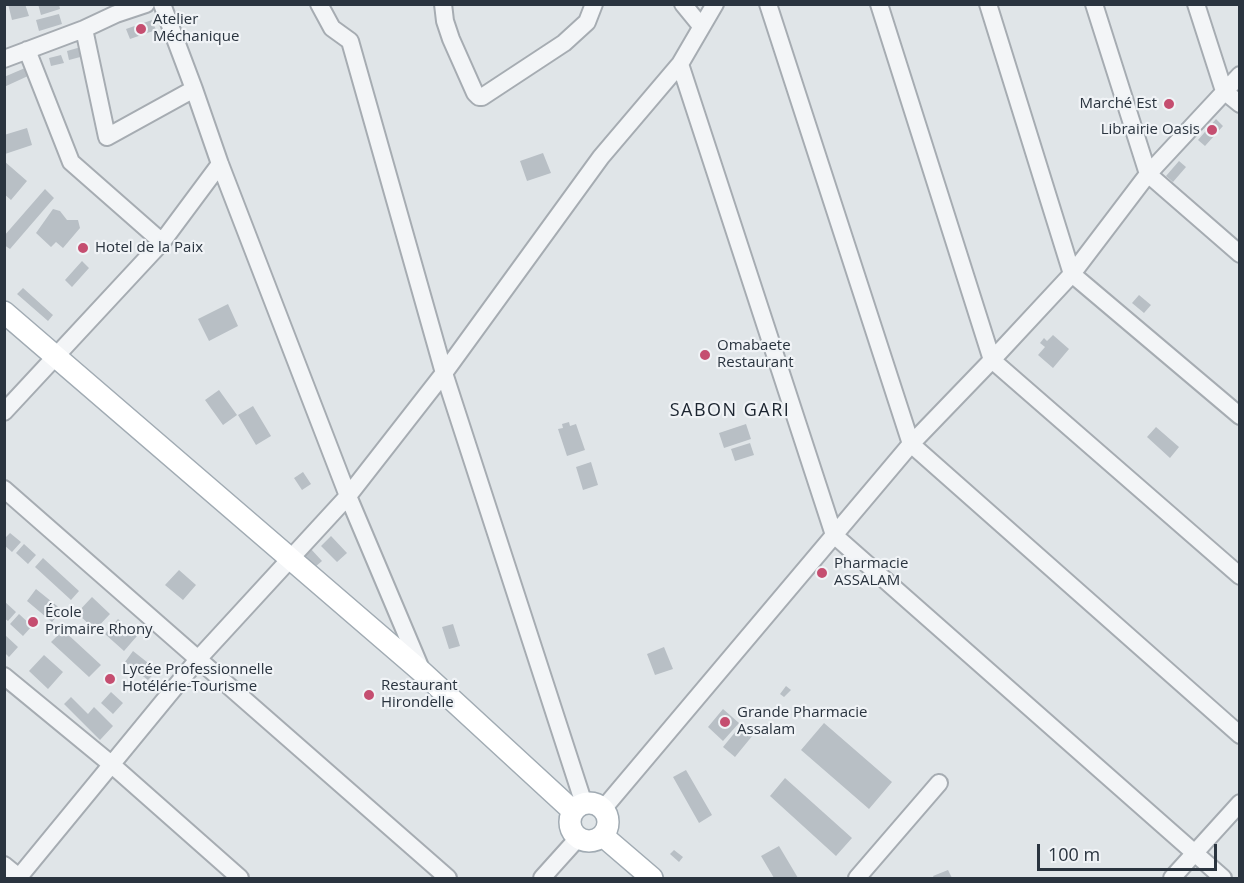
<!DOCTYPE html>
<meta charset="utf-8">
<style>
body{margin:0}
#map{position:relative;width:1244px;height:883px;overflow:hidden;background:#e0e5e8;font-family:"Open Sans",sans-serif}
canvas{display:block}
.frame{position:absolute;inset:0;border:6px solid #2a343f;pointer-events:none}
.scale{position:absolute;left:1037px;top:844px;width:180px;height:27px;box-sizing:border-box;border:3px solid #2a343f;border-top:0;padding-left:8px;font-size:18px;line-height:21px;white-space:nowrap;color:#2a343f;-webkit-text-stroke:4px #f0f3f6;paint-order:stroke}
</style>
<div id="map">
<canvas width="1244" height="883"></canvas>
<div class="frame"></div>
<div class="scale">100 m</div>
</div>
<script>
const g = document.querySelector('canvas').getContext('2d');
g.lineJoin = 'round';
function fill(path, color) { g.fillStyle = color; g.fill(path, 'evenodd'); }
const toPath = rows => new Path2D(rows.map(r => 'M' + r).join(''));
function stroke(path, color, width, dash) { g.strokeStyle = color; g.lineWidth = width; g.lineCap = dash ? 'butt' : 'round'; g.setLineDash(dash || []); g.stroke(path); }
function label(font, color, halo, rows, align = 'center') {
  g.font = font + ' "Open Sans",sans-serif'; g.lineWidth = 4.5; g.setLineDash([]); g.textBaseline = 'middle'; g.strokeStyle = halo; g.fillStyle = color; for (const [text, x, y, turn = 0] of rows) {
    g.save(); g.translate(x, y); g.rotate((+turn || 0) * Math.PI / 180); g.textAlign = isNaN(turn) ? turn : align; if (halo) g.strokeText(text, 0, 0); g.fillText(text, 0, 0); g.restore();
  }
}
const building = toPath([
 [8,4,25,4,29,16,12,20],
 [38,4,59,4,60,9,41,15],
 [59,14,62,24,39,31,36,20],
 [152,20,156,30,130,39,126,29],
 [81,47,84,56,69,60,67,51],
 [61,55,64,63,51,66,49,58],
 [25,68,28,76,4,87,4,77],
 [1216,119,1223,126,1205,146,1198,140],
 [27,128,32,145,5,154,4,135],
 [543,153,551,173,527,181,520,161],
 [4,161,27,181,11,200,4,194],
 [1179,161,1186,167,1173,182,1166,176],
 [45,189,54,198,10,249,4,245,4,236],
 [53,209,60,211,67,220,78,220,80,228,63,248,56,242,51,247,36,233],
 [82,261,89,268,72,287,65,280],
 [23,288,53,315,48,321,17,294],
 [1139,295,1151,305,1144,313,1132,303],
 [228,304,238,326,209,341,198,319],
 [1053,335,1069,349,1053,368,1038,355,1045,347,1040,343,1044,338,1047,341],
 [219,390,237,415,223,425,205,400],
 [253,406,271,436,256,445,238,415],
 [569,422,570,426,576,424,585,450,567,456,558,429,563,428,562,424],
 [746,424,751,439,724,448,719,433],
 [1156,427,1179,447,1170,458,1147,437],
 [750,443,754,455,735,461,731,449],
 [591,462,598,485,583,490,576,467],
 [303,472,311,484,302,490,294,478],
 [10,533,21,542,12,552,4,545,4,539],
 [331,536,347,553,337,562,321,546],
 [24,544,36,555,28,564,16,553],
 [310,548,322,561,315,567,303,554],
 [43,558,79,591,71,600,35,567],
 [179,570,196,585,183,600,165,585],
 [36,589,62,610,52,622,27,601],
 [92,597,110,614,95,630,77,613],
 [4,601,16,612,8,621,4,618],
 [19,614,32,626,23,636,10,624],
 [118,619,137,636,124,651,105,634],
 [453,624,460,646,449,649,442,627],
 [63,630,101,665,89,677,51,642],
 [4,634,18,647,9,657,4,652],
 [664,647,673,669,655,675,647,654],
 [133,651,157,670,148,680,125,662],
 [44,655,63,672,48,689,29,671],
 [786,686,791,690,784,697,780,694],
 [111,692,123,703,113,714,101,703],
 [71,697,88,714,94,707,113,726,100,740,64,704],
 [723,709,739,723,723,741,708,727],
 [824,723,892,782,869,809,801,750],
 [741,725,753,735,735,757,723,747],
 [686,770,712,815,699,823,673,777],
 [785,778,852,838,836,856,770,796],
 [779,846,798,878,774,878,761,856],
 [674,850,683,857,679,862,670,854],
 [948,870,952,878,934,878,933,876]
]);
const minor = toPath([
 [162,4,194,89,220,164,348,496,421,669],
 [319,4,332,28,350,41,444,373,584,804],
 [443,4,445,21,451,39,475,93,479,97,482,97,564,43,587,22,594,4],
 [683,4,701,26],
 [768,4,911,444,1240,735],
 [879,4,992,360,1240,576],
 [988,4,1072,274,1240,416],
 [1094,4,1148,174,1240,254],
 [1196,4,1224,91,1240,104],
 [84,29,107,137,194,89],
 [27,50,71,162,162,242],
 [4,59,84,29,116,14,146,4],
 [680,64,834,535,1223,878],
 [4,412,162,242,220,164],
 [4,489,448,878],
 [4,676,111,764,240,878],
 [603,809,911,444,992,360,1072,274,1148,174,1240,75],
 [4,865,20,878],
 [19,877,199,658,348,496,444,373,601,157,680,64,715,4],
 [542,878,578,838],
 [857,878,939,783],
 [1172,878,1240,803]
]);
const major = toPath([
 [4,312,422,672,573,811],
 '570 822a19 19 0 1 1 38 0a19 19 0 1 1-38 0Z',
 [603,836,652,878]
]);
const markers = [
 [141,29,6,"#c54e70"],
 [1169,104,6,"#c54e70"],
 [1212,130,6,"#c54e70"],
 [83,248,6,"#c54e70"],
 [705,355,6,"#c54e70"],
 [822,573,6,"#c54e70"],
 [33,622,6,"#c54e70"],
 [110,679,6,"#c54e70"],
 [369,695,6,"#c54e70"],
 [725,722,6,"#c54e70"]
];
const poiNames = [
 ["Atelier",153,20],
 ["Méchanique",153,37],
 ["Marché Est",1157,104,"right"],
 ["Librairie Oasis",1200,130,"right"],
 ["Hotel de la Paix",95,248],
 ["Omabaete",717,346],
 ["Restaurant",717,363],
 ["Pharmacie",834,564],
 ["ASSALAM",834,581],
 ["École",45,613],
 ["Primaire Rhony",45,630],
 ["Lycée Professionnelle",122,670],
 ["Hotélérie-Tourisme",122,687],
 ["Restaurant",381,686],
 ["Hirondelle",381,703],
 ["Grande Pharmacie",737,713],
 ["Assalam",737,730]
];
const quarterNames = [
 ["SABON GARI",730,411]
];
fill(building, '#b8bfc5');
stroke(minor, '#a6acb2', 20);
stroke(major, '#a1abb3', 24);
stroke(minor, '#f3f5f7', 16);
stroke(major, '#fff', 21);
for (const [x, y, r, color] of markers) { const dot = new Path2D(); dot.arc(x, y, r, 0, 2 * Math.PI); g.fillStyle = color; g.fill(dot); stroke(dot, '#f0f3f6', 2); }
label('15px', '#2a343f', '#f0f3f6', poiNames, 'left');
g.letterSpacing = '1.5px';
label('18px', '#1c2530', '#f0f3f6', quarterNames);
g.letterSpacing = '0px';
</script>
